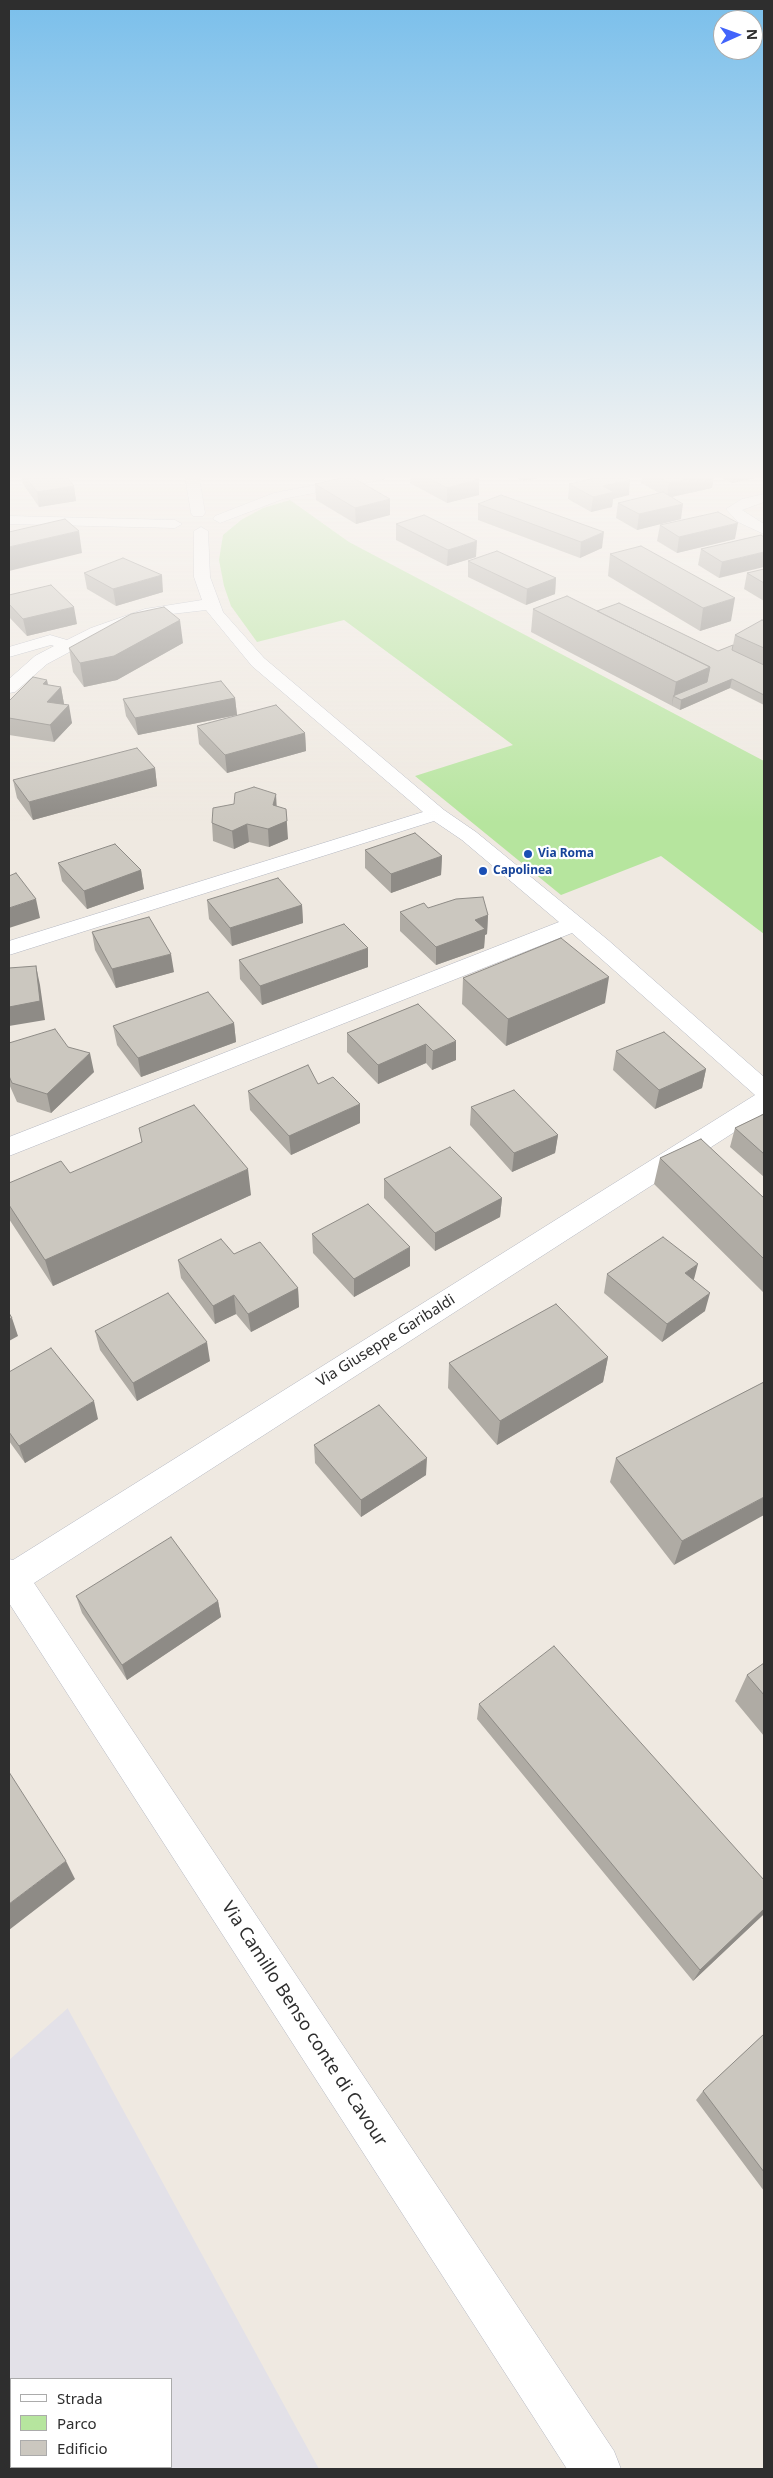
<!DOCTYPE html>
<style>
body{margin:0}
#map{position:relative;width:773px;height:2478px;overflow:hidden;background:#efe9e1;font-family:"Noto Sans",sans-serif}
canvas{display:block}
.frame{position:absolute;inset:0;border:10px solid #2e2e2e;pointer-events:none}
.legend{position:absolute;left:10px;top:2378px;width:162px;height:90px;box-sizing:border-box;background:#fff;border:1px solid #ababab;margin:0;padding:6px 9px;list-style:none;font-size:15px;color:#2e2e2e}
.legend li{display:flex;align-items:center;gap:10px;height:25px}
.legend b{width:25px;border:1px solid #ababab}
.north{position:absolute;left:713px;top:10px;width:50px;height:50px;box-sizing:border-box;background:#fff;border:1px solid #ababab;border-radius:50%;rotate:88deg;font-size:14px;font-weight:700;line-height:20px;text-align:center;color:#2e2e2e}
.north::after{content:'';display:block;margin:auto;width:18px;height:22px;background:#4264fb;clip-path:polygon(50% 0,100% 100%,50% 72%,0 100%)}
</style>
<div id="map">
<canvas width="773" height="2478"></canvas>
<div class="frame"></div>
<ul class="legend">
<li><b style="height:6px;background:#fff"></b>Strada</li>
<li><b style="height:14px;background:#b6e59e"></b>Parco</li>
<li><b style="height:14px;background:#cbc7bf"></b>Edificio</li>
</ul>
<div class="north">N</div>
</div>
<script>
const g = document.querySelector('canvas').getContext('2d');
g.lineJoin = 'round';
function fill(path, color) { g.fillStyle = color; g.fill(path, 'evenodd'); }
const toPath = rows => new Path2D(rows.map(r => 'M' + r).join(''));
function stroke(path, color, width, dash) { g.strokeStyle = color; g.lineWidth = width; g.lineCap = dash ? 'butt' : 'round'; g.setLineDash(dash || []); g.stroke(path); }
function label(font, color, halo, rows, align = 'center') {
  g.font = font + ' "Noto Sans",sans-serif'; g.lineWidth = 4.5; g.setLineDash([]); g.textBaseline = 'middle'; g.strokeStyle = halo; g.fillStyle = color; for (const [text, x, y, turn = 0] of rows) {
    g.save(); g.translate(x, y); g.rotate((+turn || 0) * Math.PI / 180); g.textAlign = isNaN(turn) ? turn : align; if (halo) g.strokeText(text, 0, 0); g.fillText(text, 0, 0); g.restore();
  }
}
const industrial = toPath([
 [68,2008,68,2009,319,2469,9,2469,9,2060],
 [11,2379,171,2379,171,2467,11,2467]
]);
const green = toPath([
 [290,500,349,542,764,761,764,934,661,856,561,895,415,776,513,745,344,620,257,642,231,606,224,586,219,560,223,535,241,520,263,508]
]);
const minor = toPath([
 [185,476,199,476,205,513,203,516,193,516,191,513,185,476],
 [361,476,388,476,381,480,283,499,220,523,213,519,215,516,274,493,361,476],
 [764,494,764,502,742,510,764,524,764,534,738,522,726,509,742,499,764,494],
 [9,516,175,520,182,524,175,528,9,524,9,516],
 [201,527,208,531,210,577,223,612,264,658,444,810,476,832,608,940,764,1077,764,1113,34,1583,614,2451,621,2469,567,2469,9,1603,9,1559,13,1560,755,1095,572,933,9,1156,9,1137,559,922,462,840,434,821,9,955,9,941,423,812,252,666,206,610,154,616,103,634,47,664,15,692,9,693,9,679,35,656,54,646,51,645,9,657,9,647,50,635,67,640,91,628,145,609,202,600,194,577,194,531,201,527]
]);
const wall = toPath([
 [21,476,66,476,74,486,76,501,39,507,23,484],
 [411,476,472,476,479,495,447,503,410,483],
 [514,476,549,476,523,481],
 [642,476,714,476,712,488,671,497,681,519,637,530,616,518,618,503,659,493,641,483],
 [718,476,764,476,732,483],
 [315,484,390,515,356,524,316,500],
 [569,484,629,495,613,499,612,507,591,512,568,499],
 [478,504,602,548,580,558,478,520],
 [396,524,476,557,447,566,396,540],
 [660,525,735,539,677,553,657,541],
 [761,535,719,578,698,565,701,549],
 [610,554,731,621,700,631,608,576],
 [468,561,556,578,555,594,526,605,468,577],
 [764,569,764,601,744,589,747,573],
 [84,573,163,592,116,606,87,589],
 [9,595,77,624,27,636,9,617],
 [533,609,597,611,718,651,733,645,735,635,764,621,764,705,730,688,680,710,531,632],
 [183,643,117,680,84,687,73,672,69,648],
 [48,685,61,687,64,704,64,705,72,723,54,742,9,735,9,701],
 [235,698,237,715,138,735,126,716,123,699],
 [197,726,305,733,306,751,227,773,199,744],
 [155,768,157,786,33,820,17,798,13,780],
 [276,794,276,806,288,839,269,847,249,842,234,849,213,841,212,823],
 [365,850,442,856,441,875,391,893,365,868],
 [58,863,141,870,144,889,87,909,62,881],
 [207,900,302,905,303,923,232,946,209,919],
 [428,908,488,915,487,934,485,935,484,948,436,965,400,931,400,912],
 [92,932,174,972,116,988,95,950],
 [239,960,368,967,262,1005,240,979],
 [463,978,605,1003,506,1046,462,1004],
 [418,1004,456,1060,432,1070,426,1063,378,1084,347,1052,347,1033],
 [234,1023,236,1042,141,1077,117,1045,113,1026],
 [9,1043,68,1047,94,1072,51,1113,17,1102,9,1084],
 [616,1051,706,1069,702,1088,655,1109,613,1070],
 [318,1084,360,1123,291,1155,250,1110,248,1091],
 [471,1107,558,1135,555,1153,512,1172,470,1125],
 [764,1114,764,1177,730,1147,735,1128],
 [660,1158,764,1198,764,1293,654,1184],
 [70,1173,251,1195,53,1286,9,1219,9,1205],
 [384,1179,502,1198,500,1217,435,1251,384,1198],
 [312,1234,410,1266,354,1297,313,1253],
 [234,1254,298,1288,299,1307,251,1332,236,1314,215,1324,181,1278,178,1260],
 [607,1274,694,1280,705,1311,662,1342,604,1293],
 [95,1331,210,1361,137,1401,100,1350],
 [608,1357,603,1382,497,1445,448,1388,449,1363],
 [9,1372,98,1419,25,1463,9,1441],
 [764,1382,674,1565,610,1482,616,1458],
 [314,1445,426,1475,361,1517,315,1463],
 [76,1596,218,1601,221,1617,127,1680,82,1613],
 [764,1663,764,1736,735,1701,747,1675],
 [479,1704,764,1880,764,1914,693,1981,477,1719],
 [764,2034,764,2191,696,2100,703,2091]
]);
const shadedWall = toPath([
 [523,476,549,476,523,481],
 [700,476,714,476,712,488,667,498,669,483],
 [733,476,764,476,732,483],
 [479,479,479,495,447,503,447,488],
 [630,480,629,495,613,499,612,507,591,512,593,497,603,486],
 [74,486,76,501,39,507,37,492],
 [390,499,390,515,356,524,355,508],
 [683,504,681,519,637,530,639,514],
 [738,523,735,539,677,553,679,537],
 [79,531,82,553,9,571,9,547],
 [604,532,602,548,580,558,581,542],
 [477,541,476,557,447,566,448,550],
 [764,552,764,567,719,578,722,562],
 [162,575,163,592,116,606,113,589],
 [556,578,555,594,526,605,527,589],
 [735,598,731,621,700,631,703,608],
 [74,607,77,624,27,636,23,619],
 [180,620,183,643,117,680,84,687,80,663],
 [710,667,732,679,730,688,680,710,681,700,673,696,672,706,676,682],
 [47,680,51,697,43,684],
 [61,687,64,704,50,719,47,702],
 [235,698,237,715,138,735,135,718],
 [69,705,72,723,54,742,50,725],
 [305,733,306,751,227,773,225,755],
 [155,768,157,786,33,820,29,802],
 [276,794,277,812,273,805],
 [286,809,288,839,269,847,268,829],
 [247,824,249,842,234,849,232,831],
 [442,856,441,875,391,893,391,874],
 [141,870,144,889,87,909,84,891],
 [36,899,40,918,9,928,9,908],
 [302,905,303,923,232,946,230,928],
 [488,915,487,934,485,935,484,948,436,965,436,947,475,920],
 [368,948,368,967,262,1005,260,986],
 [171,954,174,972,116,988,112,969],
 [36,966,40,985,45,1020,9,1026,9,1007],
 [609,977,605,1003,506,1046,508,1019],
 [234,1023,236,1042,141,1077,138,1058],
 [456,1041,456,1060,432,1070,433,1051],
 [426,1044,426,1063,378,1084,378,1065],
 [90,1053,94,1072,51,1113,47,1094],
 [706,1069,702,1088,655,1109,659,1090],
 [360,1104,360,1123,291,1155,289,1136],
 [558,1135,555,1153,512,1172,514,1153],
 [248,1169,251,1195,53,1286,45,1260],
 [502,1198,500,1217,435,1251,435,1233],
 [410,1247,410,1266,354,1297,354,1279],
 [698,1264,693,1283,685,1273],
 [298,1288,299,1307,251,1332,248,1314],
 [710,1293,705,1311,662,1342,667,1324],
 [234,1295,236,1314,215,1324,213,1306],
 [12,1318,18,1336,9,1341,9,1319],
 [207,1342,210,1361,137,1401,133,1383],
 [608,1357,603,1382,497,1445,500,1421],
 [94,1401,98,1419,25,1463,19,1446],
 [427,1458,426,1475,361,1517,361,1500],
 [764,1497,764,1515,674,1565,682,1541],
 [218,1601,221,1617,127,1680,122,1665],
 [66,1861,75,1879,9,1930,9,1904],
 [764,1909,764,1914,693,1981,700,1970]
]);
const building = toPath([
 [25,476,66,476,74,486,37,492,25,476],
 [350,476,390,499,355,508,315,484,350,476],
 [425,476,472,476,479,479,447,488,425,476],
 [603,476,623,476,630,480,603,486,614,492,593,497,569,484,603,476],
 [657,476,700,476,669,483,657,476],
 [663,492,683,504,639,514,618,503,663,492],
 [501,495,604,532,581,542,478,504,501,495],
 [718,512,738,523,679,537,660,525,718,512],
 [424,515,477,541,448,550,396,524,424,515],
 [65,519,79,531,9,547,9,532,65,519],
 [761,535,764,537,764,552,722,562,701,549,761,535],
 [641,546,735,598,703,608,610,554,641,546],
 [497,551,556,578,527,589,468,561,497,551],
 [123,558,162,575,113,589,84,573,123,558],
 [764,569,764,583,747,573,764,569],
 [51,585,74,607,23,619,9,604,9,595,51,585],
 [567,596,710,667,676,682,533,609,567,596],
 [619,603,718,651,733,645,732,650,764,665,764,695,732,679,681,700,673,696,707,682,710,667,597,611,619,603],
 [164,607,180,620,114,656,80,663,69,648,131,614,164,607],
 [762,620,764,621,764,648,735,635,762,620],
 [33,677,47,680,43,684,61,687,47,702,69,705,50,725,9,718,9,701,33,677],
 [221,681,235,698,135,718,123,699,221,681],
 [276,705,305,733,225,755,197,726,276,705],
 [137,748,155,768,29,802,13,780,137,748],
 [254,787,276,794,273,805,286,809,287,821,268,829,247,824,232,831,212,823,213,808,234,804,235,793,254,787],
 [415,833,442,856,391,874,365,850,415,833],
 [115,844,141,870,84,891,58,863,115,844],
 [16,873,36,899,9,908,9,876,16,873],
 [278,878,302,905,230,928,207,900,278,878],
 [483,897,488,915,475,920,485,929,436,947,400,912,424,903,428,908,456,899,483,897],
 [149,917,171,954,112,969,92,932,149,917],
 [344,924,368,948,260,986,239,960,344,924],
 [561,938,609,977,508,1019,463,978,561,938],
 [36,966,40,1001,9,1007,9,968,36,966],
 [208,992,234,1023,138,1058,113,1026,208,992],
 [418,1004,456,1041,433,1051,426,1044,378,1065,347,1033,418,1004],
 [55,1029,68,1047,90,1053,47,1094,12,1083,9,1076,9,1043,55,1029],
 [664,1032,706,1069,659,1090,616,1051,664,1032],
 [308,1065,318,1084,333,1077,360,1104,289,1136,248,1091,308,1065],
 [514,1090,558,1135,514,1153,471,1107,514,1090],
 [194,1105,248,1169,45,1260,9,1205,9,1183,61,1161,70,1173,142,1142,139,1128,194,1105],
 [764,1114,764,1154,735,1128,764,1114],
 [701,1139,764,1198,764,1259,660,1158,701,1139],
 [450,1147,502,1198,435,1233,384,1179,450,1147],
 [368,1204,410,1247,354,1279,312,1234,368,1204],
 [663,1237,698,1264,685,1273,710,1293,667,1324,607,1274,663,1237],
 [221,1239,234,1254,260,1242,298,1288,248,1314,234,1295,213,1306,178,1260,221,1239],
 [168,1293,207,1342,133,1383,95,1331,168,1293],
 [556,1304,608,1357,500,1421,449,1363,556,1304],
 [9,1313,12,1318,9,1319,9,1313],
 [51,1348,94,1401,19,1446,9,1432,9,1372,51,1348],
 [764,1382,764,1497,682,1541,616,1458,764,1382],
 [379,1405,427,1458,361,1500,314,1445,379,1405],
 [171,1537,218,1601,122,1665,76,1596,171,1537],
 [554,1646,764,1880,764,1909,700,1970,479,1704,554,1646],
 [764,1663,764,1695,747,1675,764,1663],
 [9,1772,66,1861,9,1904,9,1772],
 [764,2034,764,2172,703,2091,764,2034]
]);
const markers = [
 [528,854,5,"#1a4fb4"],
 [483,871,5,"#1a4fb4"]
];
const farTransitnames = [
 ["Via Roma",538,854],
 ["Capolinea",493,871]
];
const streetNames = [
 ["Via Giuseppe Garibaldi",386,1341,-32]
];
const nearStreetnames = [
 ["Via Camillo Benso conte di Cavour",304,2024,57]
];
fill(industrial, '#e3e1e8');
fill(green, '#b6e59e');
stroke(minor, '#b4b7c1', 1);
fill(minor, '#fff');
fill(wall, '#afaba4');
fill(shadedWall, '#8e8b86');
fill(building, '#cbc7bf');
stroke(building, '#8e8b86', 1);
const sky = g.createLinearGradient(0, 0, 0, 823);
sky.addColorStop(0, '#7abfeb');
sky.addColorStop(0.58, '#f8f5f2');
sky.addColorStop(1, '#f8f5f200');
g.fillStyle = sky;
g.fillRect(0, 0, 773, 823);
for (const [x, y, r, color] of markers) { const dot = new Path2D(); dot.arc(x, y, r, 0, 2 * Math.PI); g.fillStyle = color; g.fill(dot); stroke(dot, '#fff', 2); }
label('bold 12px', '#164399', '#fff', farTransitnames, 'left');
label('15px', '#2e2e2e', '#fff', streetNames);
label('18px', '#2e2e2e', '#fff', nearStreetnames);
</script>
